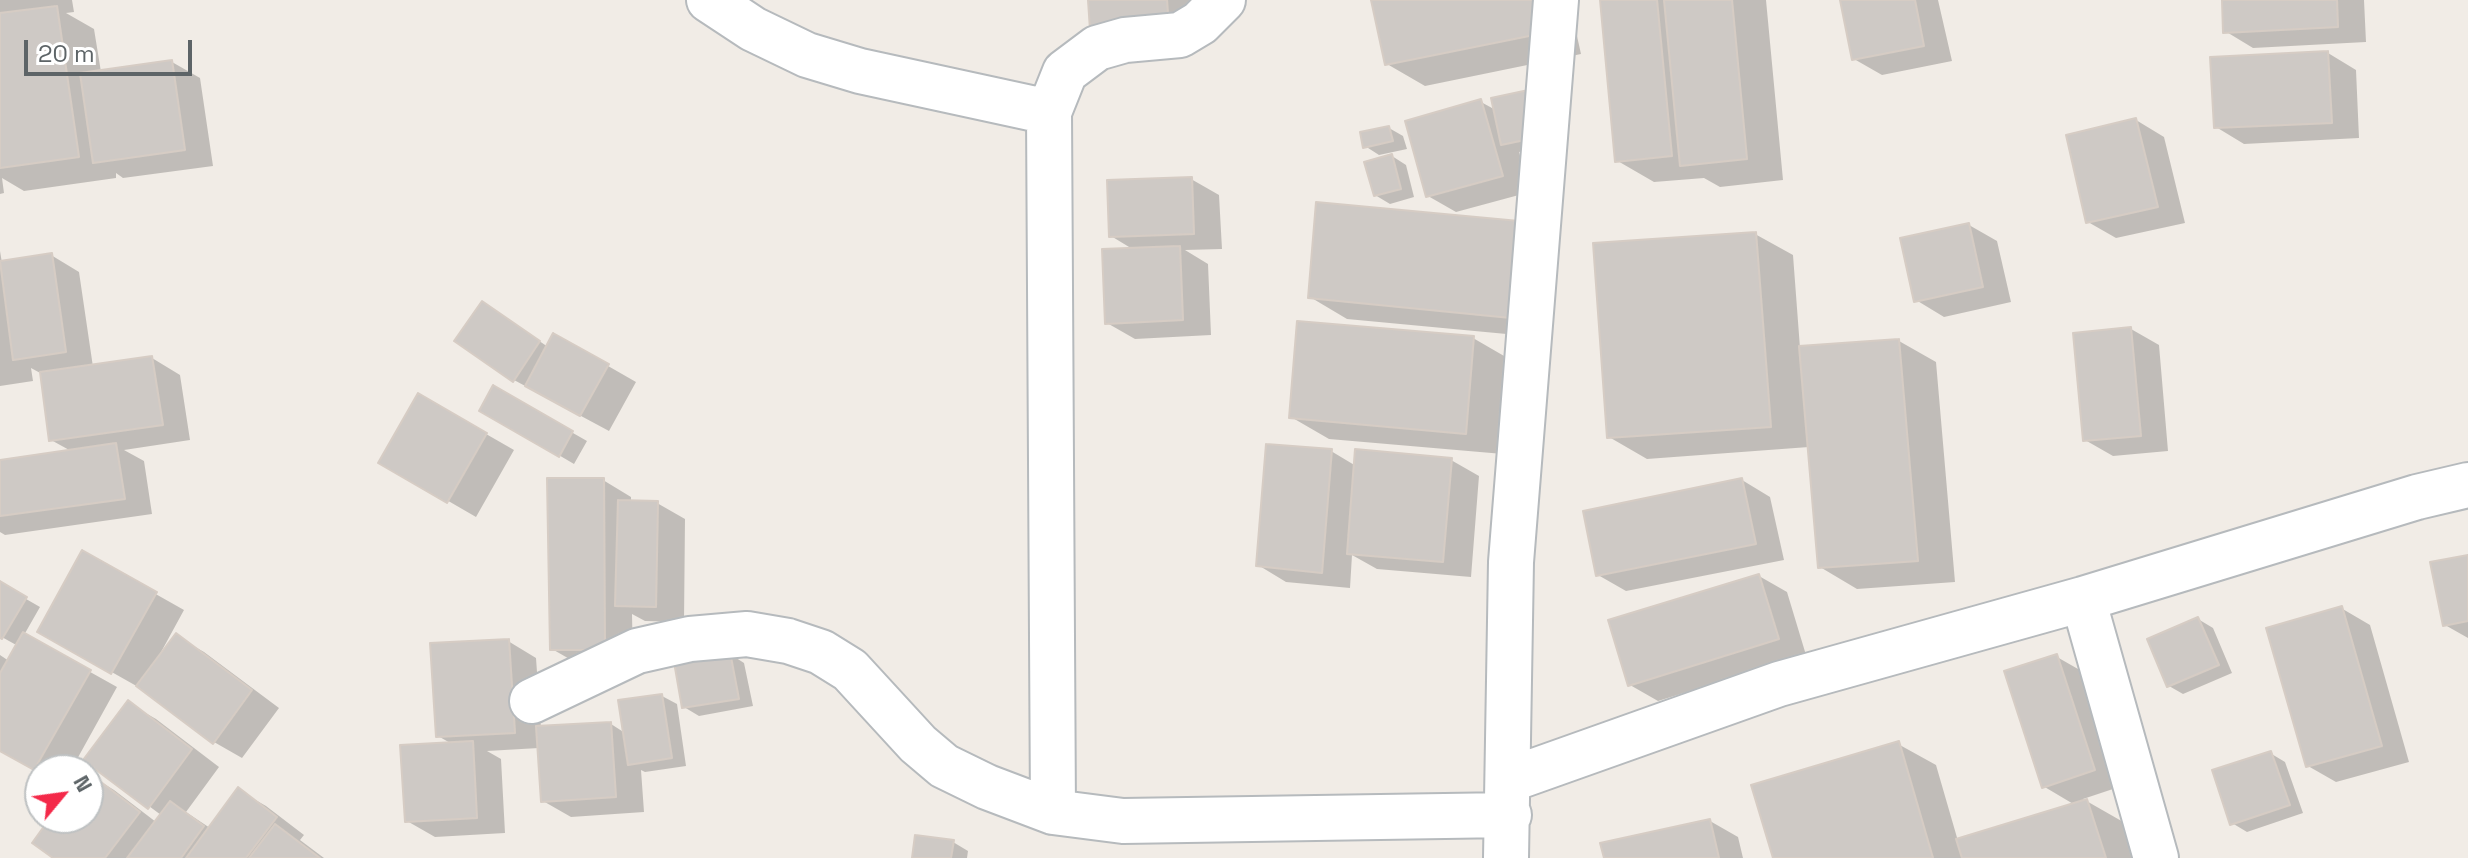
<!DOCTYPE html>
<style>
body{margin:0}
#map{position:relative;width:2468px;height:858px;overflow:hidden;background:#f1ece6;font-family:"Space Grotesk",sans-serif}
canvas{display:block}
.north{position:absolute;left:24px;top:754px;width:80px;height:80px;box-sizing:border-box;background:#fff;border:2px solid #bec1c2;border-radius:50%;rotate:61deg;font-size:22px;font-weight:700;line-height:32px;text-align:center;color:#5d6467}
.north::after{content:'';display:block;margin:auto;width:28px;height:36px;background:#f42949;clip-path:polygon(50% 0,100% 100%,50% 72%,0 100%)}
.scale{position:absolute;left:24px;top:40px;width:168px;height:36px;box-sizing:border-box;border:4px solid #5d6467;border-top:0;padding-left:10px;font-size:24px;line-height:28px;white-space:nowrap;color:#5d6467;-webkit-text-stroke:6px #fff;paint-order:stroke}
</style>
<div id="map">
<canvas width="2468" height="858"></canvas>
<div class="north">N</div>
<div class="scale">20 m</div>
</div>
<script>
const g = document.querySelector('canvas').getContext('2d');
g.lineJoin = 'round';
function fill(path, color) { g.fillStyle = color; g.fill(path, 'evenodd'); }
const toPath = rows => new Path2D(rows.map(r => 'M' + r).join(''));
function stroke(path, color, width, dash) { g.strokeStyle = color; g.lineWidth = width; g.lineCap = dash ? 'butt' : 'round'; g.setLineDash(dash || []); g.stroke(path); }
const shadow = toPath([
 [0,0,72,0,74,12,66,13,94,29,101,72,172,62,200,78,213,166,123,178,116,173,116,178,24,191,2,178,4,193,0,194],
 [1090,0,1194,0,1196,42],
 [1373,0,1569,0,1581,54,1425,86,1387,64],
 [1601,0,1766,0,1783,180,1720,187,1704,178,1654,182,1616,160],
 [1842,0,1938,0,1952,61,1882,75,1854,59],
 [2224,0,2364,0,2366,42,2253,48,2225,31],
 [2328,53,2356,70,2359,138,2244,144,2216,127],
 [1481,102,1558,144,1519,152,1530,192,1456,212,1428,196],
 [2136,120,2164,137,2185,223,2116,238,2088,222],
 [1389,128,1403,136,1407,149,1379,155,1365,146],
 [1392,156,1406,165,1414,197,1390,204,1375,195],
 [1191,179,1219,195,1222,249,1185,250,1208,264,1211,335,1135,339,1107,323,1134,250,1111,236],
 [1969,225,1997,241,2011,302,1944,317,1916,300],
 [1755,234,1793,255,1800,348,1899,341,1936,362,1955,582,1857,589,1820,567,1809,447,1647,459,1609,437],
 [1556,244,1549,338,1347,319,1310,297],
 [0,251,2,263,51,255,79,272,93,367,152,358,180,375,190,440,124,450,144,461,152,514,5,535,0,532,0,462,71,451,51,440,42,374,31,368,33,381,0,386],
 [497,312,548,347,554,335,636,382,609,431,514,380],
 [2131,329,2159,345,2168,451,2113,456,2085,440],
 [1473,338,1511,360,1503,454,1329,439,1291,417],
 [494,388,587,441,574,464,482,410],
 [418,395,514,450,476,517,381,462],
 [1331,451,1356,466,1451,460,1479,476,1471,577,1377,569,1352,555,1350,588,1286,582,1258,565],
 [603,480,631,497,631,502,657,503,685,519,684,622,645,621,632,614,633,665,580,665,552,649],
 [1742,480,1770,497,1784,560,1626,591,1598,575],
 [83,553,184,610,160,654,162,655,176,636,204,652,279,708,242,758,214,742,140,688,39,631],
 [2468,557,2468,638,2445,625],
 [1759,576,1787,592,1806,655,1658,701,1630,685],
 [0,584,40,607,24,635,117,687,71,770,40,771,0,749,0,655,9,661,18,646,0,636],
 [2341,608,2370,625,2409,762,2336,782,2308,766],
 [2198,619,2213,628,2232,673,2183,694,2169,686],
 [508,641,536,658,541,728,611,724,625,733,662,696,677,704,686,766,645,772,641,770,644,812,571,817,543,801,539,748,487,751,501,759,505,833,435,837,407,821,452,744,438,736],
 [730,654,744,663,753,706,699,716,684,707],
 [2057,657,2085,673,2122,786,2083,799,2125,823,2136,858,1775,858,1898,744,1936,765,1958,841,2075,805,2043,786],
 [128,703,156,719,219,767,186,812,210,828,238,790,266,806,304,835,300,840,324,858,56,858,53,818,88,818,88,774,114,790,156,822,161,815,86,759],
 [2270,753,2285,762,2303,813,2247,832,2232,823],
 [1710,821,1738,837,1743,858,1606,858],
 [953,842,968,851,967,858,914,858]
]);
const building = toPath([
 [1088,0,1167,0,1169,27,1090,30,1088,0],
 [1371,0,1537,0,1544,33,1385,65,1371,0],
 [1600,0,1657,0,1672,156,1615,162,1600,0],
 [1664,0,1732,0,1747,159,1680,166,1664,0],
 [1840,0,1915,0,1924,46,1852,60,1840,0],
 [2222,0,2337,0,2338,27,2223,33,2222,0],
 [57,6,79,157,0,168,0,13,57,6],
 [2328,51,2332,123,2214,128,2210,57,2328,51],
 [172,60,185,150,93,163,80,73,172,60],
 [1533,89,1544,136,1501,145,1491,98,1533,89],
 [1481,99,1503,176,1426,197,1405,121,1481,99],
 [2136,118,2158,207,2086,223,2066,135,2136,118],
 [1389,126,1393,141,1363,148,1360,132,1389,126],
 [1392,154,1401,189,1374,196,1364,162,1392,154],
 [1192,177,1194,234,1109,237,1107,180,1192,177],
 [1316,202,1519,221,1511,318,1308,298,1316,202],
 [1969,223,1983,287,1914,302,1900,238,1969,223],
 [1756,232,1771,427,1607,438,1593,243,1756,232],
 [1180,246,1183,320,1105,324,1102,249,1180,246],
 [52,253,66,352,13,360,0,261,52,253],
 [482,301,540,341,513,382,454,341,482,301],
 [1297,321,1474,336,1466,434,1289,418,1297,321],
 [2131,327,2141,436,2083,441,2073,333,2131,327],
 [553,333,609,364,580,416,525,386,553,333],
 [1899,339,1918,561,1818,568,1799,346,1899,339],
 [152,356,163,425,49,441,40,372,152,356],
 [493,385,573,431,559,457,479,411,493,385],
 [418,393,487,433,447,503,378,463,418,393],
 [116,443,125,499,0,516,0,460,116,443],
 [1266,444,1332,449,1322,573,1256,566,1266,444],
 [1355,449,1452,458,1443,562,1347,554,1355,449],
 [547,478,604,478,605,650,550,650,547,478],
 [1742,478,1756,544,1596,576,1583,511,1742,478],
 [618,500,658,501,656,607,615,606,618,500],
 [82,550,157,592,111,674,37,632,82,550],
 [2468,555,2468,621,2443,626,2430,562,2468,555],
 [1759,574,1779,639,1628,686,1608,620,1759,574],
 [0,581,27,597,2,639,0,638,0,581],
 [2342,606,2382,746,2306,767,2266,628,2342,606],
 [2198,617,2219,665,2167,687,2147,639,2198,617],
 [23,632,91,670,34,770,0,751,0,673,23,632],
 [176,633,252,690,213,744,136,686,176,633],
 [509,639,515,733,436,737,430,643,509,639],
 [730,652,739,699,682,708,674,662,730,652],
 [2057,654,2095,770,2042,788,2004,671,2057,654],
 [662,694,672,758,628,765,618,700,662,694],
 [128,700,192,749,148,809,83,760,128,700],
 [611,722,616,797,541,802,536,726,611,722],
 [473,741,477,818,405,822,400,745,473,741],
 [1899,741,1933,858,1773,858,1751,785,1899,741],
 [2271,751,2290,805,2230,825,2212,770,2271,751],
 [88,772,140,812,105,858,53,858,32,843,50,818,88,818,88,772],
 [238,787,277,817,246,858,186,858,238,787],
 [2087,799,2106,858,1962,858,1956,839,2087,799],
 [170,801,204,826,181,858,127,858,170,801],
 [1710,819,1719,858,1604,858,1600,843,1710,819],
 [275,824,320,858,249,858,275,824],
 [915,835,954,840,951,858,912,858,915,835]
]);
const street = toPath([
 [709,0,753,29,807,55,860,71,1049,112,1053,812,1123,821,1509,815],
 [1049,112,1065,72,1097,48,1125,40,1180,35,1200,23,1223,0],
 [2083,599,2156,858],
 [532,701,637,651,690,639,747,634,788,641,821,652,850,670,918,744,944,766,987,787,1053,812],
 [1509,780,1779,684,2083,599,2417,497,2468,485],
 [1506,858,1511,562,1556,0]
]);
fill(shadow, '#0003');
fill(building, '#cec9c5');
stroke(building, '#d6ccc4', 2);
stroke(street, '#b6babd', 48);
stroke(street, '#fff', 44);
</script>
